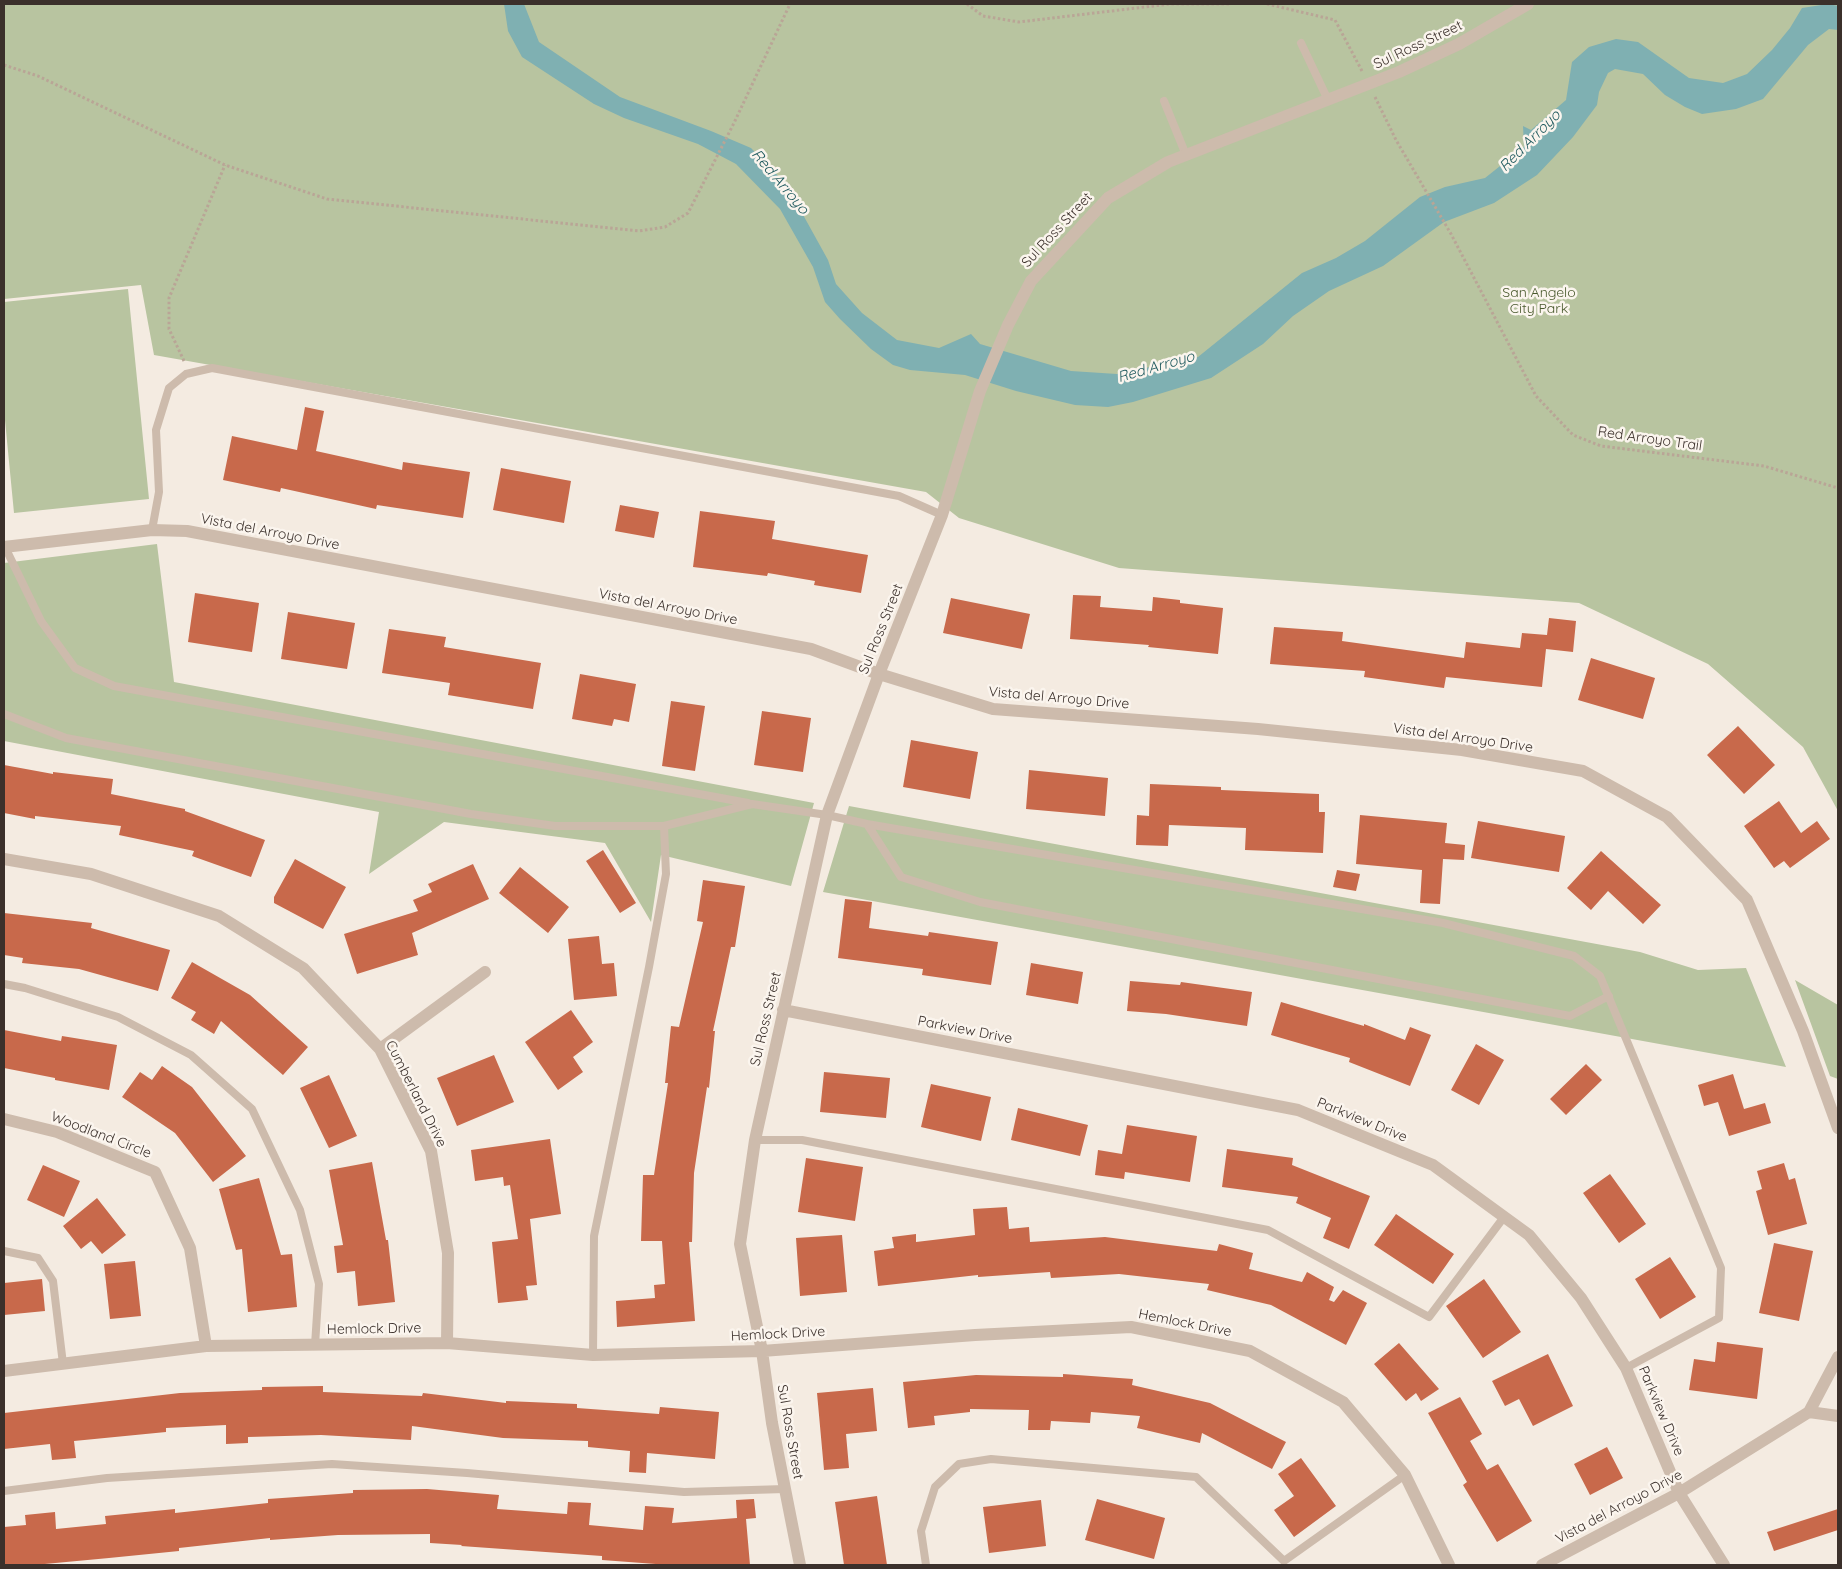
<!DOCTYPE html>
<style>
body{margin:0}
#map{position:relative;width:1842px;height:1569px;overflow:hidden;background:#f4ebe1;font-family:Quicksand,sans-serif}
canvas{display:block}
.frame{position:absolute;inset:0;border:5px solid #3b302b;pointer-events:none}
</style>
<div id="map">
<canvas width="1842" height="1569"></canvas>
<div class="frame"></div>
</div>
<script>
const g = document.querySelector('canvas').getContext('2d');
g.lineJoin = 'round';
function fill(path, color) { g.fillStyle = color; g.fill(path, 'evenodd'); }
const toPath = rows => new Path2D(rows.map(r => 'M' + r).join(''));
function stroke(path, color, width, dash) { g.strokeStyle = color; g.lineWidth = width; g.lineCap = dash ? 'butt' : 'round'; g.setLineDash(dash || []); g.stroke(path); }
function label(font, color, halo, rows, align = 'center') {
  g.font = font + ' Quicksand,sans-serif'; g.lineWidth = 5; g.setLineDash([]); g.textBaseline = 'middle'; g.strokeStyle = halo; g.fillStyle = color; for (const [text, x, y, turn = 0] of rows) {
    g.save(); g.translate(x, y); g.rotate((+turn || 0) * Math.PI / 180); g.textAlign = isNaN(turn) ? turn : align; if (halo) g.strokeText(text, 0, 0); g.fillText(text, 0, 0); g.restore();
  }
}
const green = toPath([
 [4,4,1838,4,1838,811,1803,747,1708,664,1579,603,1119,568,959,518,926,492,154,355,141,285,4,299],
 [128,289,149,499,14,513,4,410,4,302],
 [157,544,174,682,814,803,791,886,661,855,651,922,605,843,444,822,369,874,379,812,4,741,4,563],
 [849,806,1640,952,1698,970,1746,968,1786,1067,823,892],
 [1795,980,1838,1005,1838,1079,1830,1076]
]);
const water = toPath([
 [504,4,524,4,539,42,620,97,711,131,751,148,786,184,828,260,836,284,862,313,897,340,939,348,971,334,980,344,1071,371,1117,374,1198,357,1302,273,1336,258,1365,241,1420,197,1445,187,1485,178,1524,147,1523,126,1531,130,1566,100,1572,62,1589,47,1616,39,1638,42,1689,78,1723,83,1747,74,1772,50,1790,28,1802,8,1828,4,1838,6,1838,30,1829,29,1808,45,1763,99,1736,109,1702,114,1685,107,1665,95,1643,74,1615,69,1608,73,1599,92,1597,105,1573,137,1537,175,1494,203,1444,222,1383,266,1329,291,1293,316,1263,344,1211,378,1133,402,1108,407,1075,405,1016,391,965,375,910,370,893,365,871,349,840,319,825,302,813,267,780,209,736,164,698,144,624,118,594,104,522,57,508,31]
]);
const building = toPath([
 [305,407,324,411,316,451,402,470,403,462,470,472,463,518,377,505,376,509,281,488,280,492,223,480,232,436,297,450],
 [501,468,571,481,564,523,493,510],
 [620,505,659,512,654,538,615,531],
 [700,511,775,521,772,539,868,555,861,593,814,585,815,581,768,573,767,576,693,567],
 [195,593,259,603,252,652,188,642],
 [1073,595,1101,596,1100,607,1152,611,1153,597,1180,600,1180,603,1223,608,1218,654,1148,647,1149,645,1070,639],
 [951,598,1030,614,1022,649,943,633],
 [288,612,355,623,347,669,281,659],
 [1549,618,1576,621,1573,652,1546,649,1542,687,1446,677,1444,688,1364,677,1365,671,1270,664,1274,627,1343,632,1342,641,1464,658,1466,642,1520,648,1522,633,1547,635],
 [389,629,446,637,444,647,541,663,533,709,448,695,450,683,382,673],
 [1591,658,1655,678,1643,719,1578,700],
 [580,674,636,684,629,722,614,719,612,726,572,719],
 [671,701,705,706,695,771,662,766],
 [762,711,811,718,803,772,754,765],
 [1738,726,1775,765,1744,794,1707,755],
 [911,740,978,752,970,799,903,787],
 [4,765,53,774,53,772,113,779,111,794,185,809,185,811,265,840,251,877,192,856,194,851,119,835,121,826,35,816,35,819,4,813],
 [1029,770,1108,778,1105,816,1026,809],
 [1150,784,1221,787,1221,790,1319,794,1319,812,1325,812,1323,853,1245,850,1246,828,1169,825,1168,846,1136,845,1137,815,1149,816],
 [1779,801,1801,833,1817,821,1830,839,1790,868,1784,861,1774,868,1744,826],
 [1360,815,1447,823,1445,843,1465,845,1464,860,1443,859,1440,904,1420,903,1422,870,1356,864],
 [1478,821,1565,836,1559,872,1471,858],
 [603,850,636,903,620,913,586,861],
 [1601,851,1661,905,1643,924,1608,891,1591,910,1567,888],
 [295,859,346,887,323,929,274,903,274,897],
 [473,864,489,899,412,933,418,955,357,974,344,934,418,911,413,900,432,892,428,884],
 [520,867,569,907,548,933,499,893],
 [1337,870,1360,874,1356,891,1333,887],
 [703,880,745,886,735,947,731,947,713,1031,715,1031,709,1088,707,1087,694,1173,692,1242,689,1242,695,1321,617,1327,616,1301,655,1298,654,1285,665,1284,662,1241,641,1241,643,1175,654,1175,668,1083,665,1083,671,1026,679,1027,703,922,697,921],
 [845,899,872,902,869,928,928,936,929,932,998,942,991,985,922,975,923,969,838,958],
 [4,913,92,923,91,928,170,950,158,991,79,969,22,963,23,958,4,955],
 [599,936,602,964,614,963,617,996,574,1000,568,939],
 [192,962,250,995,308,1047,283,1075,221,1021,214,1034,191,1020,196,1012,171,998],
 [1031,963,1083,972,1078,1004,1026,995],
 [1130,981,1180,985,1181,982,1252,992,1247,1026,1166,1014,1127,1011],
 [1281,1002,1364,1026,1364,1024,1405,1040,1410,1027,1431,1035,1410,1086,1349,1062,1350,1058,1271,1035],
 [571,1010,593,1042,573,1057,583,1072,558,1090,525,1042],
 [4,1030,61,1041,62,1036,117,1045,109,1090,55,1080,55,1078,4,1068],
 [1476,1044,1504,1060,1479,1105,1451,1090],
 [494,1055,514,1102,457,1126,437,1078],
 [1586,1064,1602,1080,1566,1115,1550,1099],
 [162,1066,192,1087,246,1156,213,1182,175,1133,122,1097,140,1072,152,1080],
 [824,1072,890,1078,886,1118,820,1112],
 [1733,1074,1744,1109,1765,1103,1771,1123,1729,1136,1718,1102,1704,1106,1698,1085],
 [329,1075,357,1136,329,1148,300,1088],
 [931,1084,991,1097,981,1141,921,1127],
 [1018,1108,1088,1125,1080,1156,1011,1140],
 [1127,1125,1197,1136,1190,1182,1125,1172,1124,1179,1095,1175,1098,1150,1122,1154],
 [550,1139,561,1214,530,1219,537,1285,526,1286,528,1300,498,1303,492,1242,518,1239,510,1185,504,1186,503,1177,475,1181,471,1150],
 [1227,1149,1293,1158,1292,1165,1370,1196,1349,1249,1323,1238,1331,1218,1296,1203,1298,1197,1222,1187],
 [806,1158,863,1167,855,1221,798,1212],
 [372,1162,386,1240,388,1240,395,1302,358,1306,355,1271,337,1273,334,1246,343,1245,329,1170],
 [1784,1163,1789,1180,1795,1178,1807,1224,1768,1235,1756,1191,1762,1189,1757,1171],
 [43,1165,80,1181,64,1217,27,1200],
 [1610,1174,1646,1224,1619,1243,1583,1193],
 [259,1178,281,1255,292,1254,297,1307,248,1312,242,1249,236,1250,219,1189],
 [97,1198,126,1235,102,1254,91,1241,81,1249,63,1226],
 [1007,1207,1009,1229,1029,1227,1030,1242,1105,1237,1217,1251,1219,1244,1253,1253,1249,1269,1302,1282,1307,1272,1334,1287,1329,1300,1334,1302,1343,1290,1367,1303,1346,1345,1271,1305,1207,1290,1209,1284,1119,1274,1051,1278,1050,1272,978,1277,978,1275,878,1286,874,1251,894,1248,892,1237,916,1234,916,1242,975,1235,973,1209],
 [1396,1214,1454,1254,1433,1284,1374,1245],
 [842,1235,847,1292,800,1296,796,1238],
 [1774,1243,1813,1251,1799,1321,1759,1313],
 [1670,1257,1696,1297,1660,1319,1635,1279],
 [135,1261,141,1316,110,1319,104,1264],
 [42,1279,45,1311,4,1315,4,1283],
 [1484,1279,1521,1332,1483,1358,1446,1306],
 [1717,1342,1763,1348,1757,1399,1689,1390,1694,1359,1715,1362],
 [1399,1343,1439,1389,1421,1401,1416,1393,1406,1401,1374,1364],
 [1548,1354,1573,1406,1533,1426,1519,1399,1505,1406,1492,1381],
 [1063,1374,1133,1379,1132,1385,1210,1403,1286,1442,1272,1469,1202,1433,1200,1443,1137,1428,1140,1416,1091,1412,1090,1423,1051,1421,1050,1430,1028,1430,1029,1410,970,1409,970,1412,934,1416,935,1425,908,1428,903,1382,976,1375,1063,1377],
 [323,1386,323,1392,422,1396,423,1393,506,1403,506,1401,577,1404,577,1408,659,1414,660,1407,719,1412,715,1459,647,1453,646,1473,629,1472,630,1451,588,1447,588,1441,503,1438,412,1426,411,1440,321,1435,248,1437,248,1443,226,1444,226,1425,166,1428,166,1432,74,1441,76,1458,52,1460,50,1444,4,1449,4,1413,180,1393,262,1390,262,1387],
 [873,1388,877,1431,846,1434,849,1468,824,1470,817,1393],
 [1460,1397,1482,1434,1470,1441,1487,1470,1498,1464,1532,1521,1497,1542,1463,1485,1467,1482,1428,1413],
 [1607,1447,1623,1478,1590,1495,1574,1464],
 [1301,1458,1336,1506,1294,1537,1274,1510,1294,1496,1278,1474],
 [427,1489,499,1495,497,1509,567,1514,568,1502,591,1503,589,1525,643,1530,645,1506,674,1508,672,1523,737,1518,736,1500,754,1499,756,1518,746,1519,750,1565,669,1565,602,1560,602,1556,461,1546,462,1545,430,1543,430,1534,338,1535,270,1540,270,1538,179,1548,179,1551,109,1558,34,1565,4,1565,4,1527,26,1525,25,1515,55,1512,56,1529,106,1524,105,1516,175,1509,175,1513,268,1503,268,1499,353,1493,353,1490],
 [877,1496,887,1565,844,1565,835,1502],
 [1097,1499,1165,1518,1154,1559,1085,1540],
 [1041,1500,1046,1546,989,1553,983,1507],
 [1838,1509,1838,1530,1774,1551,1767,1532]
]);
const path = toPath([
 [967,4,983,16,1019,22,1170,4,1230,4],
 [1267,4,1335,20,1362,71],
 [4,65,38,76,225,165,327,199,639,231,665,227,688,213,734,123,790,4],
 [1375,97,1396,140,1451,234,1536,396,1573,435,1601,446,1764,466,1838,488],
 [184,361,169,329,169,298,225,165]
]);
const service = toPath([
 [1301,43,1328,100],
 [1164,101,1186,155],
 [152,530,159,492,156,430,169,388,186,374,212,368,899,496,942,515],
 [5,547,41,621,75,668,114,686,748,803],
 [4,714,66,738,471,814,555,826,664,826,752,804,827,815,867,824,901,877,980,902,1570,1016,1609,996],
 [867,824,1443,923,1574,956,1600,976,1721,1268,1719,1318,1626,1368],
 [4,984,25,988,118,1017,191,1055,252,1109,300,1210,319,1284,315,1345],
 [755,1140,802,1140,1268,1230,1429,1317,1504,1217],
 [4,1251,38,1258,53,1281,63,1364],
 [593,1355,594,1236,649,967,666,874,664,826],
 [4,1491,107,1478,332,1464,467,1473,684,1492,785,1489],
 [926,1565,921,1531,935,1487,959,1464,991,1459,1196,1477,1284,1561,1405,1475]
]);
const minor = toPath([
 [4,547,152,530,187,531,811,649,879,674,993,709,1258,729,1462,750,1583,771,1667,817,1747,900,1803,1031,1838,1128],
 [4,859,91,874,219,916,303,968,380,1049,431,1151,448,1253,447,1343],
 [783,1010,1298,1110,1433,1165,1529,1235,1581,1298,1626,1368,1679,1493,1724,1565],
 [380,1049,485,972],
 [4,1119,57,1132,155,1172,190,1248,206,1346],
 [4,1371,206,1346,447,1343,593,1355,762,1351,975,1335,1131,1327,1250,1351,1343,1402,1405,1475,1449,1565],
 [1809,1412,1838,1416],
 [800,1565,772,1423,762,1351,740,1244,755,1140,827,815,879,674,942,515,980,391,1008,325,1031,281,1108,198,1168,162,1399,72,1459,44,1528,4],
 [1542,1565,1679,1493,1809,1412,1838,1357]
]);
const streetNames = [
 ["Sul Ross Street",1418,45,-25],
 ["Sul Ross Street",1057,230,-47],
 ["Red Arroyo Trail",1650,439,8],
 ["Vista del Arroyo Drive",270,532,11],
 ["Vista del Arroyo Drive",668,607,11],
 ["Sul Ross Street",881,629,-68],
 ["Vista del Arroyo Drive",1059,698,5],
 ["Vista del Arroyo Drive",1463,738,8],
 ["Sul Ross Street",766,1019,-77],
 ["Parkview Drive",965,1030,11],
 ["Cumberland Drive",416,1094,63],
 ["Parkview Drive",1362,1120,22],
 ["Woodland Circle",101,1135,21],
 ["Hemlock Drive",1185,1323,11],
 ["Hemlock Drive",374,1329,-1],
 ["Hemlock Drive",778,1334,-3],
 ["Parkview Drive",1661,1411,67],
 ["Sul Ross Street",790,1432,80],
 ["Vista del Arroyo Drive",1619,1507,-28]
];
const parkNames = [
 ["San Angelo",1539,293],
 ["City Park",1539,309]
];
const waterNames = [
 ["Red Arroyo",1530,141,-45],
 ["Red Arroyo",780,182,50],
 ["Red Arroyo",1156,367,-16]
];
fill(green, '#b8c4a0');
fill(water, '#7fb0b2');
fill(building, '#c8694b');
stroke(path, '#b9a596', 3, [2.5, 2.5]);
stroke(service, '#cdbbac', 8);
stroke(minor, '#cdbbac', 12);
label('14px', '#3b302b', '#fbf5ee', streetNames);
label('14px', '#4a5a2e', '#fbf5ee', parkNames);
label('italic 15px', '#1f5a5e', '#fbf5ee', waterNames);
</script>
